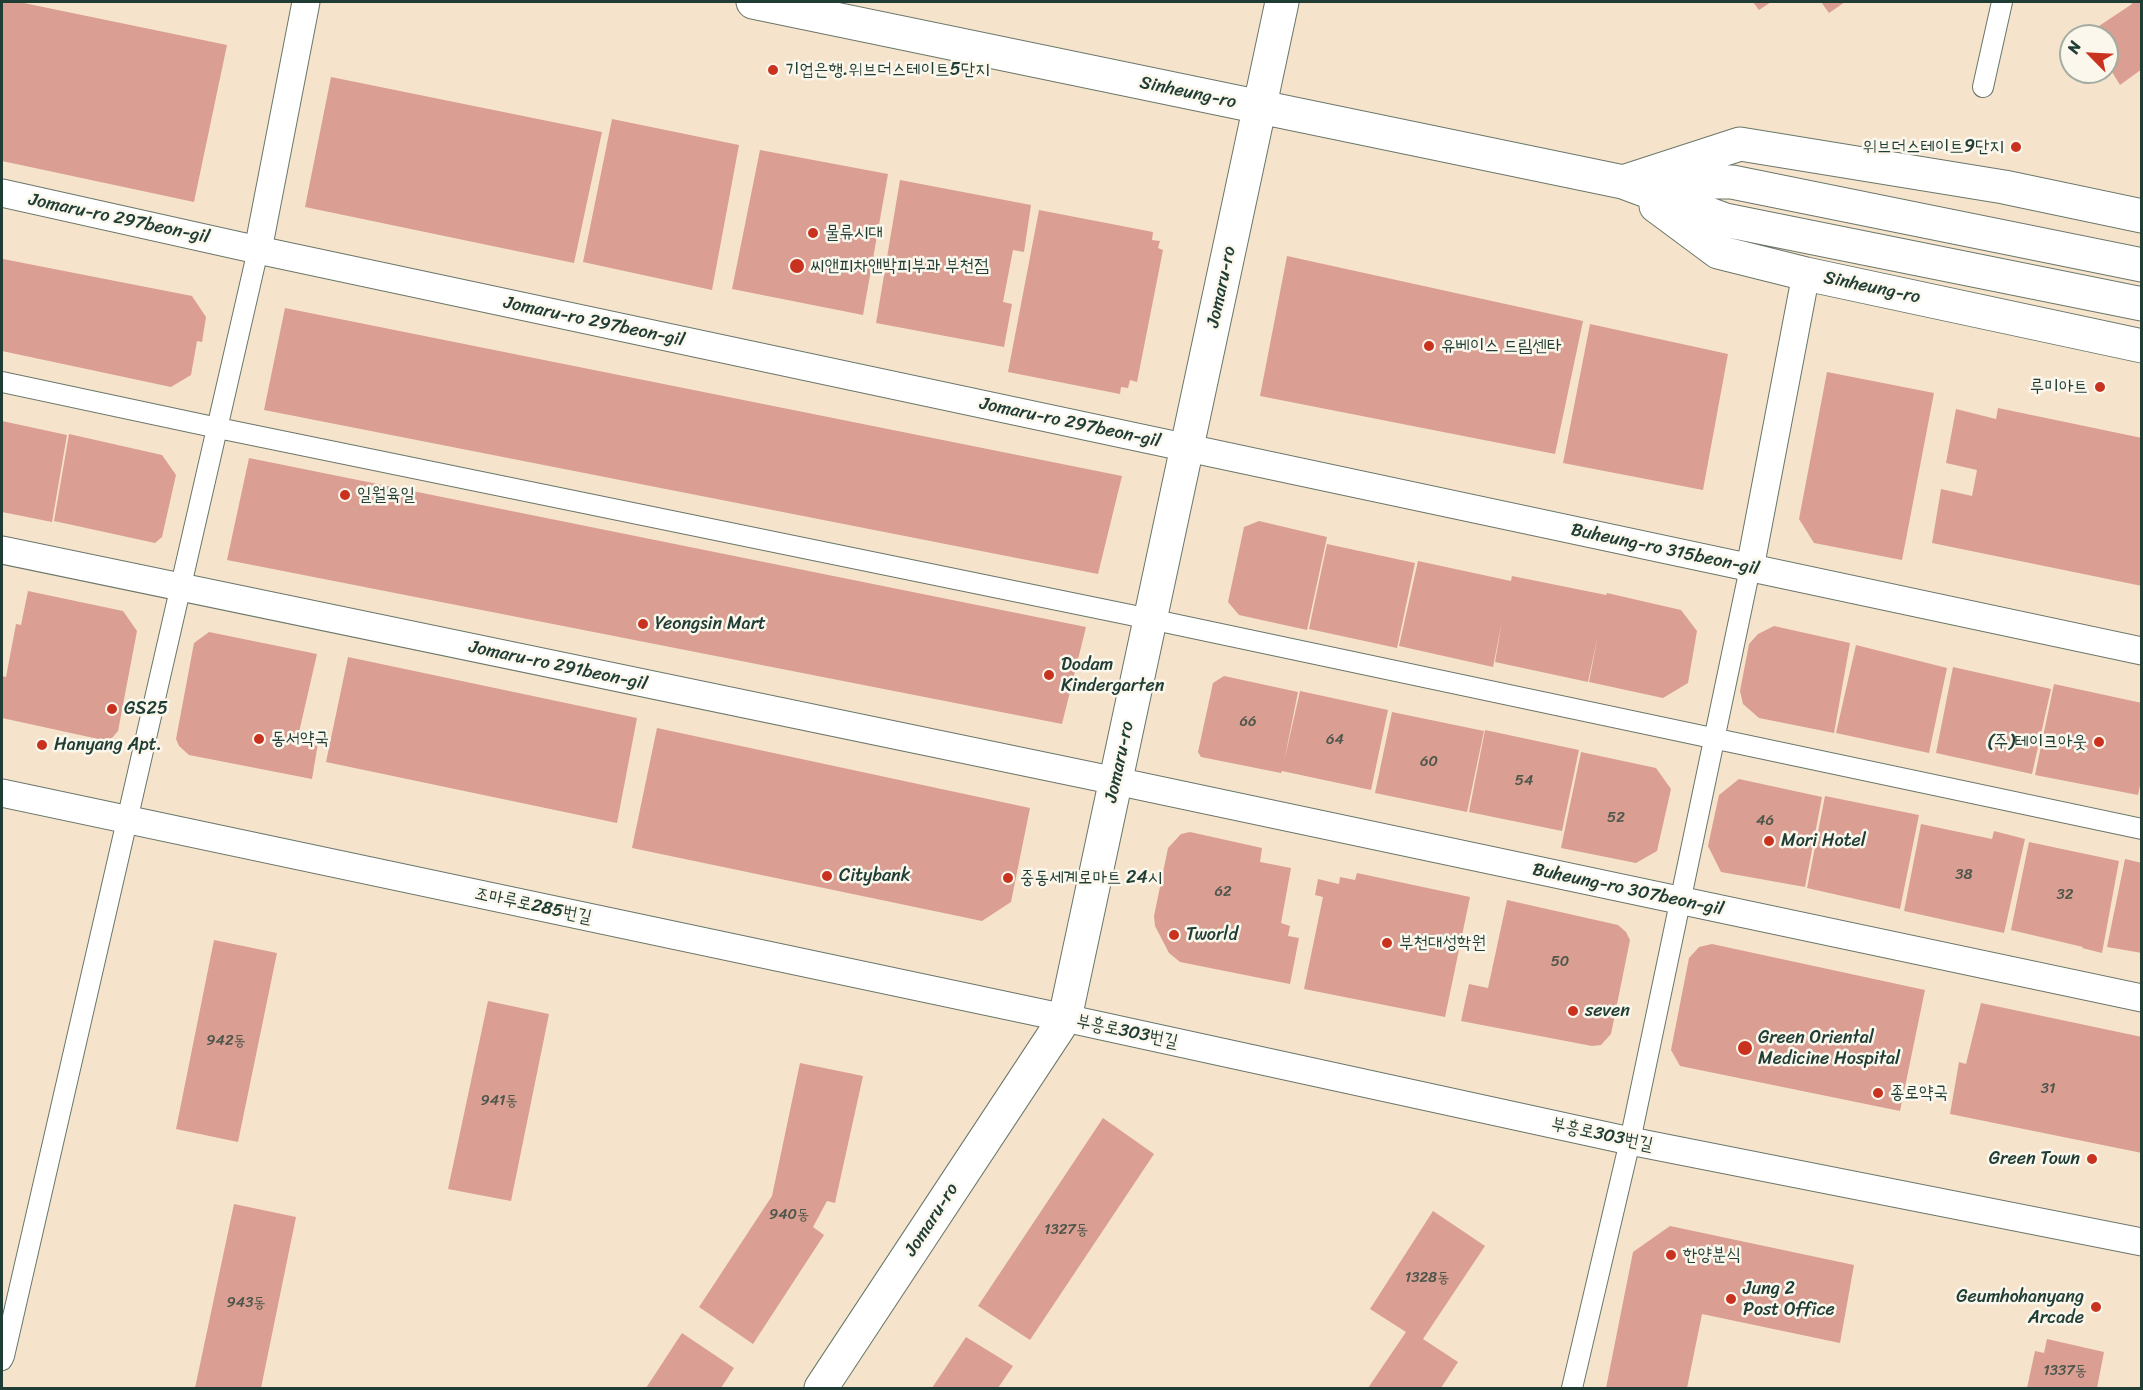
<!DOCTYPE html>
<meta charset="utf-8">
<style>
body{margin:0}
#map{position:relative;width:2143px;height:1390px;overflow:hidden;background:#f6e3cc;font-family:Sriracha,sans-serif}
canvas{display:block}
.frame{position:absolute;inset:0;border:3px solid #1f3d34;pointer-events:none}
.north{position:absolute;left:2059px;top:24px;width:60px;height:60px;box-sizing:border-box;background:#fbf7ec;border:2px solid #a3ada2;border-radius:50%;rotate:294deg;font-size:16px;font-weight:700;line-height:24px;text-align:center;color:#1f3d34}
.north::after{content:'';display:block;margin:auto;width:21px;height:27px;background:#c8321e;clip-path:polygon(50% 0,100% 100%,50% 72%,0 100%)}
</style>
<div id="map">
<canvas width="2143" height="1390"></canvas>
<div class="frame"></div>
<div class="north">N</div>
</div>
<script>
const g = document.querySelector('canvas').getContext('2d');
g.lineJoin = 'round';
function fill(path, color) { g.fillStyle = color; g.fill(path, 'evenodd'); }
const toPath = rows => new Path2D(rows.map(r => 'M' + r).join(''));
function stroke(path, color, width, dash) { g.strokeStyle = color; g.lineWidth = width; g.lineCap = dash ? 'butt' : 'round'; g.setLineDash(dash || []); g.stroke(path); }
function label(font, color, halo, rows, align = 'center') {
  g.font = font + ' Sriracha,"Poor Story",sans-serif'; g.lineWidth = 5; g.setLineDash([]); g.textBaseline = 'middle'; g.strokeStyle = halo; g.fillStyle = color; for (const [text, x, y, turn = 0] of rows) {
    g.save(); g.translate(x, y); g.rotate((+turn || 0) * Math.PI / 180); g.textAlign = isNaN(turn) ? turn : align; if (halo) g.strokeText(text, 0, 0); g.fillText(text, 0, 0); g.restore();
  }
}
const building = toPath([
 [2,2,19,2,227,45,194,202,2,161],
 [1753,2,1771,2,1759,10],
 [1821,2,1845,2,1829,13],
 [2131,2,2142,2,2142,69,2120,85,2107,64,2107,36,2088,36,2087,34,2132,4],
 [331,77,602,132,574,263,305,207],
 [612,119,739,145,712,290,583,262],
 [760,150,888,174,863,315,732,289],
 [900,180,1031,205,1024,252,1013,250,1003,302,1012,304,1004,347,876,323],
 [1039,210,1153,232,1152,240,1160,241,1158,248,1163,250,1137,382,1130,380,1128,388,1121,387,1120,394,1008,372],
 [1287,256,1583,321,1555,454,1260,396],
 [3,259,192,296,206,317,202,342,197,341,191,375,171,387,2,351,2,269],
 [285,308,1122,476,1098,574,264,410],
 [1590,324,1728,354,1703,490,1563,463],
 [1827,372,1934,393,1902,560,1814,543,1799,519],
 [1998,408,2142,438,2142,586,1932,543,1941,489,1972,496,1977,470,1946,463,1956,409,1996,419],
 [2,421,67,435,52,522,2,512],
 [69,434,162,455,176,475,162,537,155,543,54,521],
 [249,458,1086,627,1062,724,227,560],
 [1259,521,1327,537,1307,630,1239,615,1228,602,1244,527],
 [1327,544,1415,563,1397,648,1309,629],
 [1418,561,1511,581,1512,576,1606,595,1607,593,1681,610,1697,631,1688,683,1663,698,1589,682,1598,635,1588,682,1495,662,1502,621,1493,667,1399,646],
 [28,591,123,611,137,631,118,731,112,738,103,740,2,718,2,676,6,677,16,624,21,625],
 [1774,626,1850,643,1834,733,1759,718,1743,704,1740,691,1749,644,1758,634],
 [209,632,317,654,297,741,318,743,312,779,189,755,179,746,176,739,194,643],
 [1856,645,1947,668,1929,753,1836,733],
 [348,657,637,718,617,823,326,762],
 [1953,667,2051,689,2032,774,1936,753],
 [1224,676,1298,692,1284,762,1300,691,1388,710,1371,790,1282,771,1281,773,1201,757,1198,752,1213,683],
 [2054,684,2142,703,2142,776,2138,795,2035,775],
 [1392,712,1484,731,1467,812,1375,793],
 [657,728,1030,808,1011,902,982,921,632,848],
 [1485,730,1579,750,1562,831,1469,812],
 [1581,752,1656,768,1671,789,1657,851,1636,863,1561,848],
 [1739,779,1822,797,1805,887,1721,872,1708,846,1719,795],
 [1825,796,1919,815,1900,909,1807,888],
 [1921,824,1992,839,1994,831,2025,839,2004,933,1904,911],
 [1190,832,1262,848,1260,862,1291,868,1281,923,1290,926,1288,936,1299,938,1290,984,1180,962,1169,953,1155,926,1154,916,1168,848,1181,834],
 [2029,842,2119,861,2102,953,2082,948,2083,947,2011,930],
 [2125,859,2142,863,2142,953,2107,947],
 [1357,873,1470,897,1445,1017,1304,989,1323,897,1315,895,1318,879,1339,884,1340,877,1355,880],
 [1507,900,1618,925,1626,932,1630,940,1611,1034,1601,1045,1592,1046,1461,1021,1469,984,1488,988],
 [214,940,277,953,238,1142,176,1129],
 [1712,944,1925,990,1900,1111,1680,1066,1671,1050,1689,958,1699,947],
 [488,1001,549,1014,511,1201,448,1189],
 [1981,1003,2142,1037,2142,1153,1950,1114,1959,1062,1966,1064],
 [800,1063,863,1076,835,1203,827,1201,813,1227,824,1235,753,1344,699,1307,772,1196],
 [1103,1118,1154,1154,1030,1340,978,1306],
 [234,1204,296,1217,261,1388,195,1388],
 [1433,1211,1485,1246,1423,1339,1458,1362,1441,1388,1368,1388,1406,1332,1370,1309],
 [1670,1226,1854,1265,1840,1343,1702,1314,1687,1388,1606,1388,1633,1252],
 [682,1333,734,1368,721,1388,646,1388],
 [966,1337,1013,1366,998,1388,932,1388],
 [2047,1339,2104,1352,2097,1388,2027,1388,2035,1351,2044,1353]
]);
const pedestrian = toPath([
 [1983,87,2002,2],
 [2,382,218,428,1150,619,2142,829],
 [2,1360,4,1356,258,250],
 [1572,1388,1630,1141,1750,568]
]);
const minor = toPath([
 [2,193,258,250,2142,651],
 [258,250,306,2],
 [2,550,1116,781,2142,998],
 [1750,568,1806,274],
 [2,793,1065,1018,1630,1141,2142,1242]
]);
const tertiary = toPath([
 [753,2,1623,182,1725,220,2142,304],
 [1623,182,1740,144,2004,187,2142,216],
 [1654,182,1732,182,2142,265],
 [1656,206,1718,252,1806,274,2142,346],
 [821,1388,1065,1018,1282,2]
]);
const markers = [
 [773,70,6,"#c8321e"],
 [2016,147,6,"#c8321e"],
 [813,233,6,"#c8321e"],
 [797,266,8,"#c8321e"],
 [1429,346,6,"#c8321e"],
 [2100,387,6,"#c8321e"],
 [345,495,6,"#c8321e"],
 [643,624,6,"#c8321e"],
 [1049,675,6,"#c8321e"],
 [112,709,6,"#c8321e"],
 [259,739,6,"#c8321e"],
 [2099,742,6,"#c8321e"],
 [42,745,6,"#c8321e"],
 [1769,841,6,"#c8321e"],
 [827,876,6,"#c8321e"],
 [1008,878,6,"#c8321e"],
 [1174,935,6,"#c8321e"],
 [1387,943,6,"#c8321e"],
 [1573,1011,6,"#c8321e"],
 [1745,1048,8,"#c8321e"],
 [1878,1093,6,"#c8321e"],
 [2092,1159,6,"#c8321e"],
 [1671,1255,6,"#c8321e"],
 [1731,1299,6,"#c8321e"],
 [2096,1307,6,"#c8321e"]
];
const numberNames = [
 ["66",1248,722],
 ["64",1335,740],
 ["60",1429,762],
 ["54",1524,781],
 ["52",1616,818],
 ["46",1765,821],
 ["38",1964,875],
 ["62",1223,892],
 ["32",2065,895],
 ["50",1560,962],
 ["942동",226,1041],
 ["31",2048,1089],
 ["941동",499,1101],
 ["940동",789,1215],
 ["1327동",1066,1230],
 ["1328동",1427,1278],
 ["943동",246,1303],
 ["1337동",2065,1371]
];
const poiNames = [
 ["기업은행.위브더스테이트5단지",785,70],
 ["위브더스테이트9단지",2004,147,"right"],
 ["물류시대",825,233],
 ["씨앤피차앤박피부과 부천점",810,266],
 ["유베이스 드림센타",1441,346],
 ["루미아트",2088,387,"right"],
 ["일월육일",357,495],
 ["Yeongsin Mart",655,624],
 ["Dodam",1061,665],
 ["Kindergarten",1061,686],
 ["GS25",124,709],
 ["동서약국",271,739],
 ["(주)테이크아웃",2087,742,"right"],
 ["Hanyang Apt.",54,745],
 ["Mori Hotel",1781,841],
 ["Citybank",839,876],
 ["중동세계로마트 24시",1020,878],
 ["Tworld",1186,935],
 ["부천대성학원",1399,943],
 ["seven",1585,1011],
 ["Green Oriental",1758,1038],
 ["Medicine Hospital",1758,1059],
 ["종로약국",1890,1093],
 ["Green Town",2080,1159,"right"],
 ["한양분식",1683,1255],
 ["Jung 2",1743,1289],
 ["Post Office",1743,1310],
 ["Geumhohanyang",2084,1297,"right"],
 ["Arcade",2084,1318,"right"]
];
const streetNames = [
 ["Sinheung-ro",1188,93,12],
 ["Jomaru-ro 297beon-gil",119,219,12],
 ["Jomaru-ro",1222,287,-78],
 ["Sinheung-ro",1872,288,12],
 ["Jomaru-ro 297beon-gil",594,322,12],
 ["Jomaru-ro 297beon-gil",1070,423,12],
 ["Buheung-ro 315beon-gil",1665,550,12],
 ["Jomaru-ro 291beon-gil",558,666,12],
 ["Jomaru-ro",1120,762,-78],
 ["Buheung-ro 307beon-gil",1628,890,12],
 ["조마루로285번길",533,906,12],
 ["부흥로303번길",1127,1032,12],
 ["부흥로303번길",1602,1135,12],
 ["Jomaru-ro",932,1220,-57]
];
fill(building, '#da9f92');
stroke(pedestrian, '#6a7769', 22);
stroke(minor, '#6a7769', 29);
stroke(tertiary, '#6a7769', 35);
stroke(pedestrian, '#fff', 20);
stroke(minor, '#fff', 27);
stroke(tertiary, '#fff', 33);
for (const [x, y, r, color] of markers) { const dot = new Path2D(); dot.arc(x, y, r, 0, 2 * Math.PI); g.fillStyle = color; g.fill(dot); stroke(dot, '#fbf7ec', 2); }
label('15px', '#4e564c', null, numberNames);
label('18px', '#1f3d34', '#fbf7ec', poiNames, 'left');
label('18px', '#1f3d34', '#fbf7ec', streetNames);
</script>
